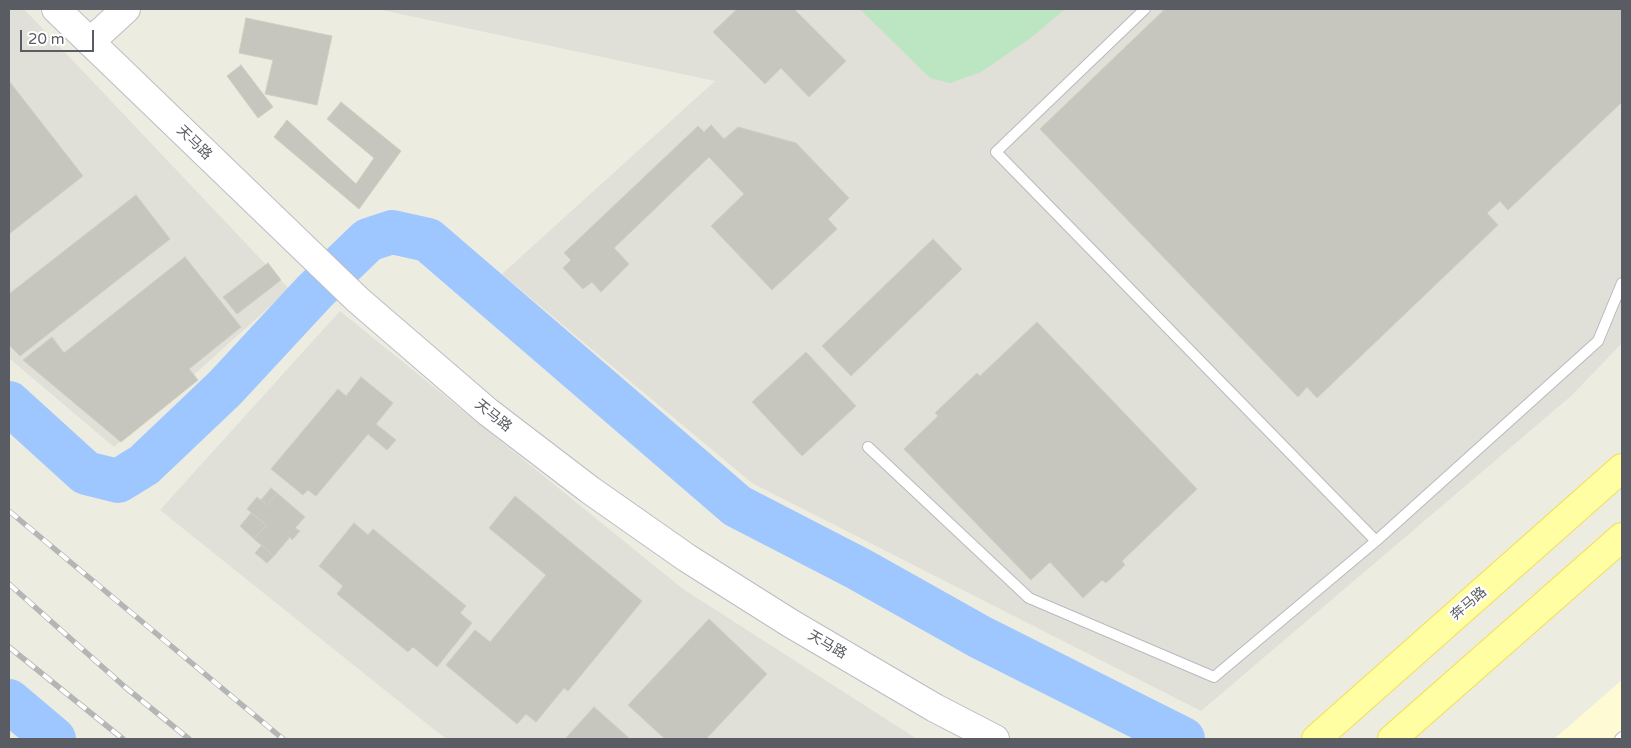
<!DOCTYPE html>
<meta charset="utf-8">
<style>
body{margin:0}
#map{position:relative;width:1631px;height:748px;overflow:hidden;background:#edece0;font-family:"Varela Round",sans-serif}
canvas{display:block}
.frame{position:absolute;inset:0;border:10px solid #595c62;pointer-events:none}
.scale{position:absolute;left:20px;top:30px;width:74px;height:22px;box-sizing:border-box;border:2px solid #595c62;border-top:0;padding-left:6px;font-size:15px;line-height:18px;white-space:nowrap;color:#595c62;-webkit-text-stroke:4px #fff;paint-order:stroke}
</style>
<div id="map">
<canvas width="1631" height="748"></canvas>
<div class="frame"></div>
<div class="scale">20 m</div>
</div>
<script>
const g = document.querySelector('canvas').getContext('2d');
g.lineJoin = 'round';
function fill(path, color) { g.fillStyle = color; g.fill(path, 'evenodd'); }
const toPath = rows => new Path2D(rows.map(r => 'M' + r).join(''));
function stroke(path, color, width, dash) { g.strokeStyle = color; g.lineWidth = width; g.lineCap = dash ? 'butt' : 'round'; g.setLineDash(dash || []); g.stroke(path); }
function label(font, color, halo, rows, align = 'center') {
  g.font = font + ' "Varela Round","Noto Sans SC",sans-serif'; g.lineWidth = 4.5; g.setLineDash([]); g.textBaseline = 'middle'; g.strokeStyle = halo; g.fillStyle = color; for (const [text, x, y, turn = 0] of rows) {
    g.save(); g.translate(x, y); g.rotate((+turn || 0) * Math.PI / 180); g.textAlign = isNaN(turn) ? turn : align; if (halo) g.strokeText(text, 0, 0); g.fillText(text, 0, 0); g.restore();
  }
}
const commercial = toPath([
 [1622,680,1622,739,1554,739]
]);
const industrial = toPath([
 [9,9,24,9,289,289,114,447,9,358],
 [377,9,1622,9,1622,343,1571,396,1201,711,752,483,502,274,715,81],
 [340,311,683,589,917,739,446,739,160,510]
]);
const green = toPath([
 [860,9,1065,9,1032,37,981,72,950,83,930,78]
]);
const river = toPath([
 [9,403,86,473,118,481,144,465,225,388,315,291,368,240,392,232,428,240,737,506,859,569,980,637,1183,739],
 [9,701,54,739]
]);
const building = toPath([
 [737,9,794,9,846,61,809,97,781,68,765,84,713,32,737,9],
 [1165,9,1622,9,1622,102,1508,210,1500,201,1487,213,1498,225,1317,398,1307,387,1298,397,1040,129,1165,9],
 [246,18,332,36,317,105,265,94,273,60,239,53,246,18],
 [241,65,273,107,258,118,227,76,241,65],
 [9,81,83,176,9,234,9,81],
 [341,102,401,151,359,209,274,137,287,120,356,184,374,158,327,119,341,102],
 [711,125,724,139,738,127,796,143,849,198,828,219,837,229,772,290,711,226,744,194,709,157,614,248,629,264,601,292,592,282,583,289,563,268,571,260,564,253,698,126,704,132,711,125],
 [136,195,170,239,20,356,9,345,9,294,136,195],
 [933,239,962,269,851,376,822,346,933,239],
 [185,257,241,327,189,369,198,380,121,442,23,360,52,337,64,353,185,257],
 [268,263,281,280,237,314,223,297,268,263],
 [1037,322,1197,489,1122,561,1125,565,1106,583,1102,580,1083,598,1050,562,1031,580,904,449,938,416,935,413,977,373,980,376,1037,322],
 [806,352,856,406,802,456,752,402,806,352],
 [361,377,393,403,376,424,396,440,387,450,368,434,316,496,308,490,303,495,271,469,338,389,346,396,361,377],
 [271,488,277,493,267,505,261,500,271,488],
 [277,493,305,517,295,528,300,531,292,540,290,537,274,556,254,539,266,525,247,509,257,497,267,505,277,493],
 [515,496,642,601,568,691,564,688,536,722,526,714,517,724,446,665,475,630,490,642,546,575,489,528,515,496],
 [251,513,266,525,254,539,240,526,251,513],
 [354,523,368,535,373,529,466,606,460,613,472,623,437,667,413,647,408,652,337,594,343,586,319,566,354,523],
 [262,545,274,556,267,563,255,553,262,545],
 [709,619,767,674,706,739,665,739,628,705,709,619],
 [594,707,630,739,565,739,594,707]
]);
const lane = toPath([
 [1145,9,996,152,1376,541],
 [868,447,1029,598,1214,677,1376,541,1598,341,1622,283],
 [1620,739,1622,737]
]);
const secondary = toPath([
 [56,9,358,300,488,412,590,490,687,558,790,623,935,708,995,739],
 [90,42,126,9]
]);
const primary = toPath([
 [1316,739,1622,468],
 [1392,739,1622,537]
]);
const rail = toPath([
 [9,511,283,739],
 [9,584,125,687,189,739],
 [9,647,123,739]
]);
const streetNames = [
 ["天马路",194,143,44],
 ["天马路",493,416,39],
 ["奔马路",1469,604,-41],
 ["天马路",827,645,30]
];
fill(commercial, '#fefbd4');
fill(industrial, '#e0dfd8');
fill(green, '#bce5c2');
stroke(river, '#9ec6ff', 44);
fill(building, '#c7c6be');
stroke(building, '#d1cebf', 1);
stroke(lane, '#b8bac0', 12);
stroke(secondary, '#bbbdc5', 30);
stroke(primary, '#f3de53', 30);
stroke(lane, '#fff', 10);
stroke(secondary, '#fff', 28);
stroke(primary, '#fffea3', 28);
stroke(rail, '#b4b5b5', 5.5);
stroke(rail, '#fff', 4, [11]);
label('14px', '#595c62', '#fff', streetNames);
</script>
